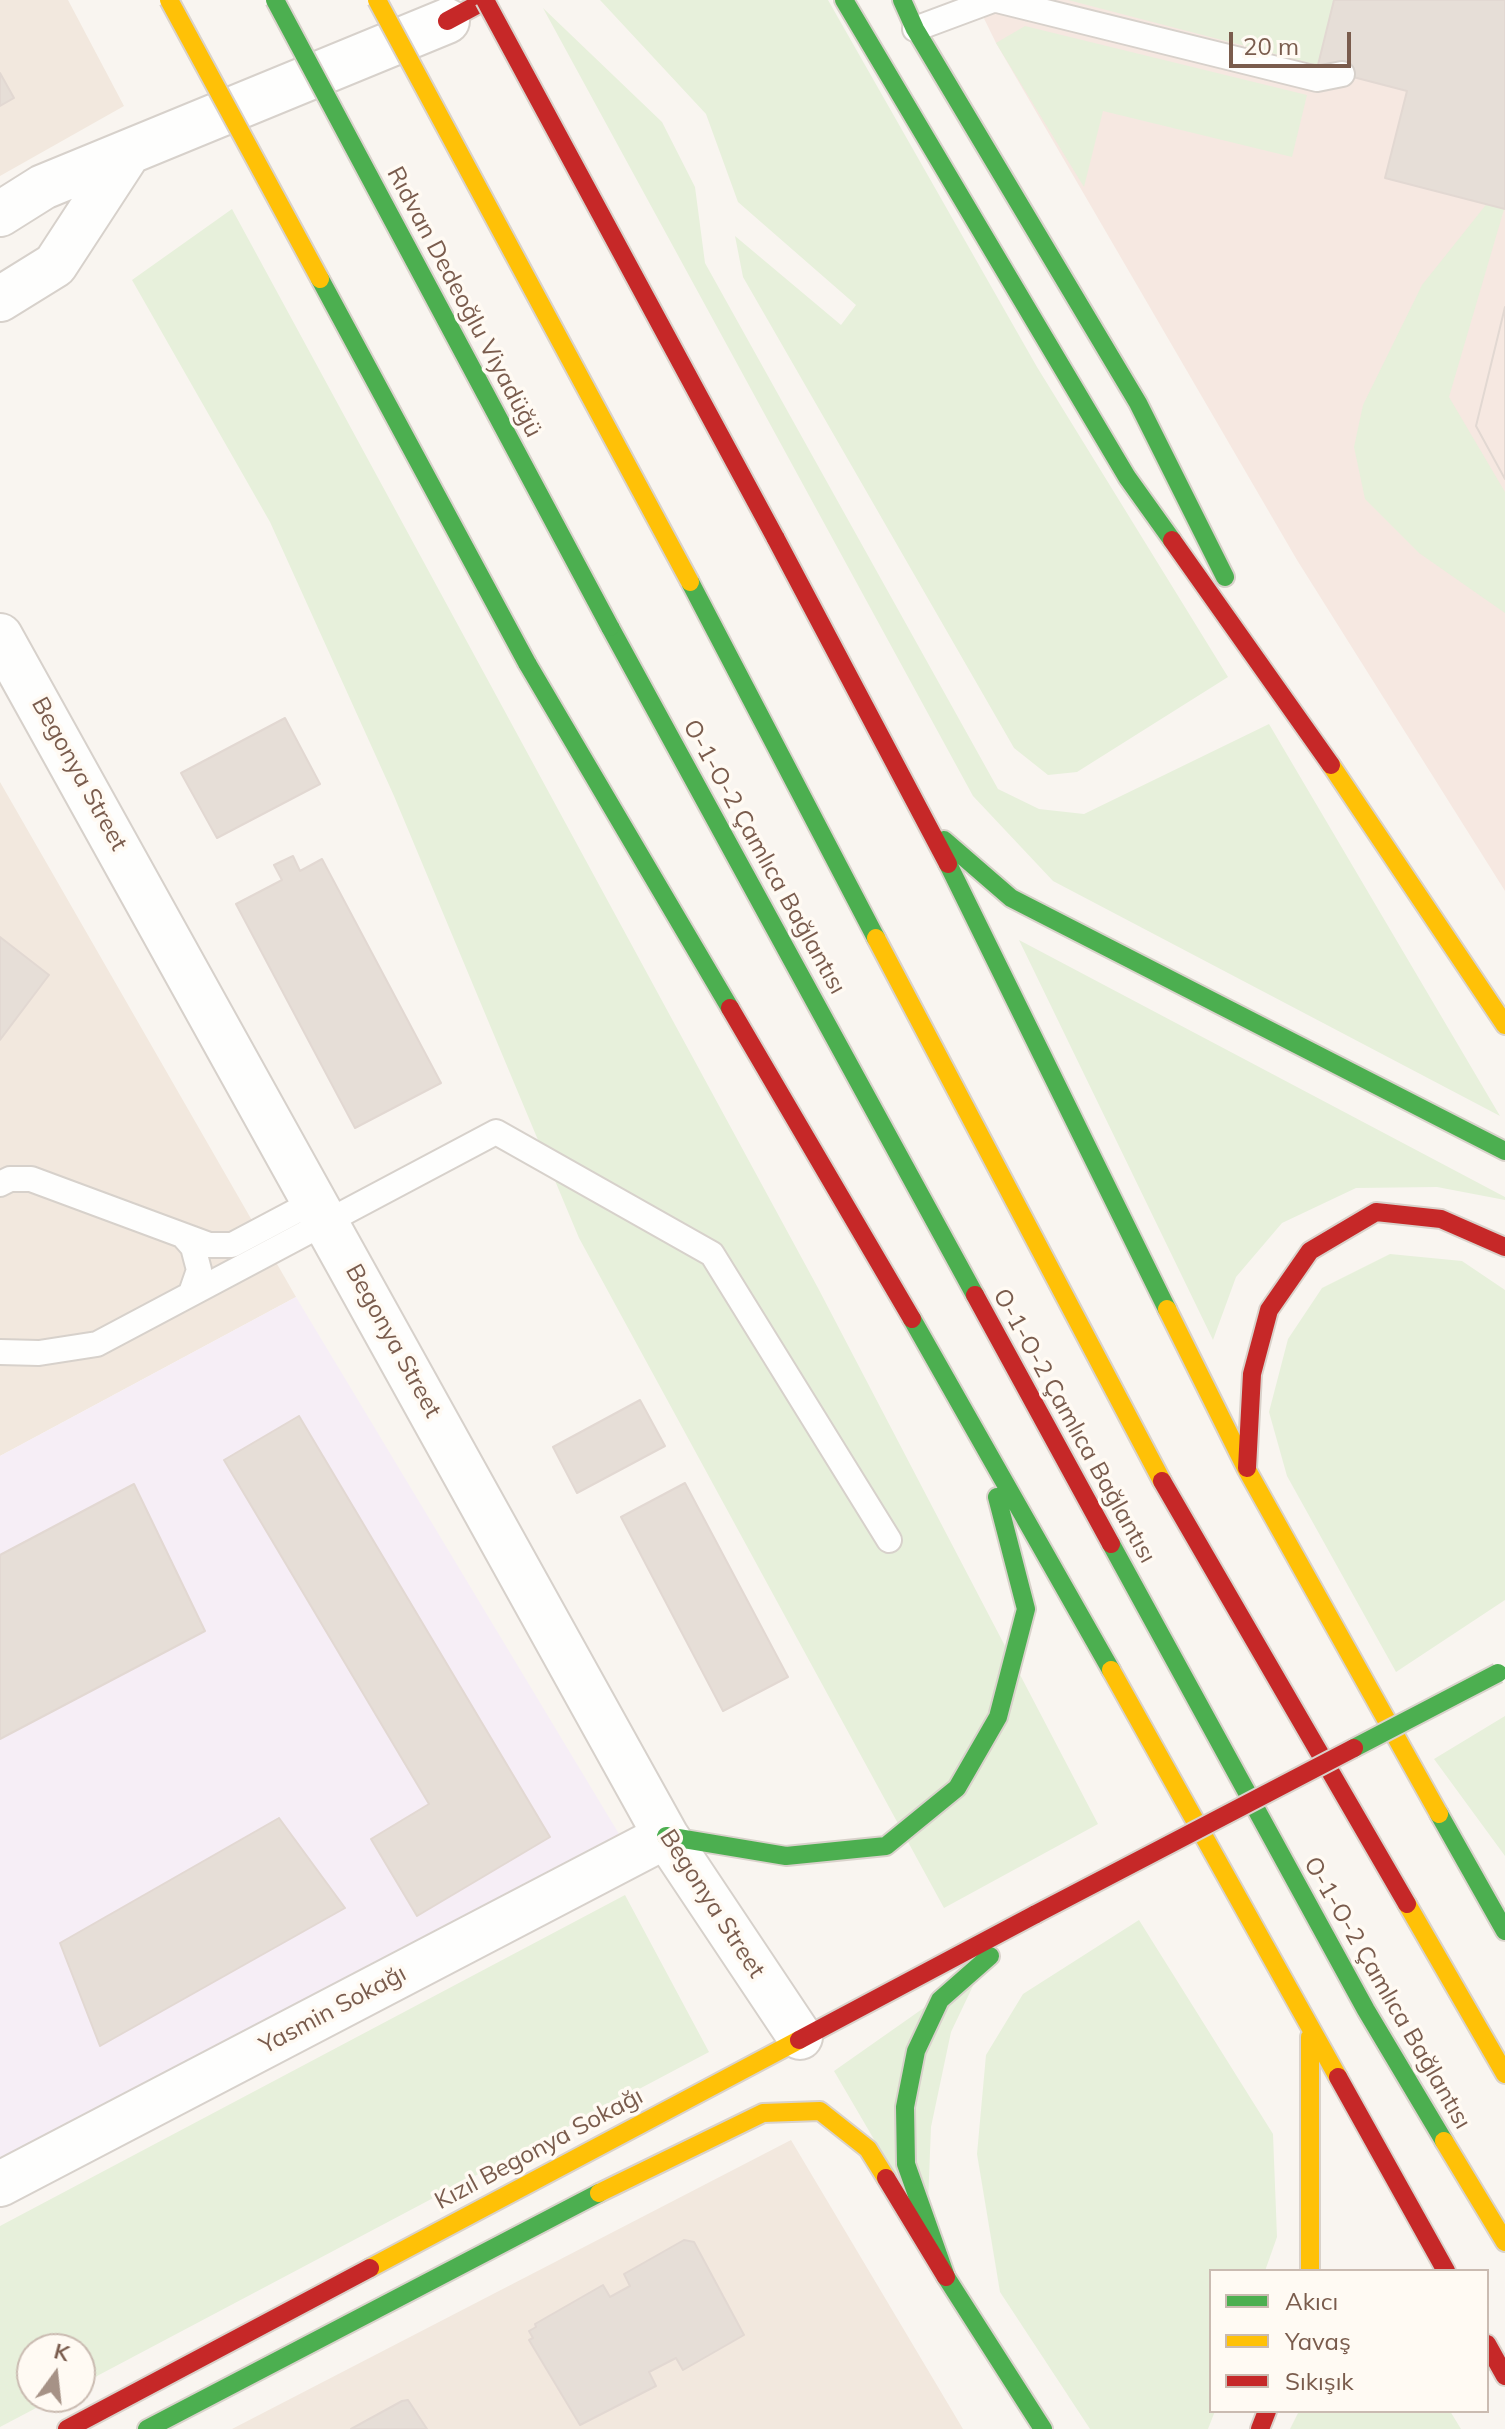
<!DOCTYPE html>
<meta charset="utf-8">
<style>
body{margin:0}
#map{position:relative;width:1505px;height:2429px;overflow:hidden;background:#f9f5f0;font-family:Mulish,sans-serif}
canvas{display:block}
.legend{position:absolute;left:1209px;top:2269px;width:280px;height:144px;box-sizing:border-box;background:#fffaf3;border:2px solid #cabbb1;margin:0;padding:10px 14px;list-style:none;font-size:24px;color:#7a5c4d}
.legend li{display:flex;align-items:center;gap:16px;height:40px}
.legend b{width:40px;border:2px solid #cabbb1}
.north{position:absolute;left:16px;top:2333px;width:80px;height:80px;box-sizing:border-box;background:#fffaf3;border:2px solid #cabbb1;border-radius:50%;rotate:15deg;font-size:22px;font-weight:700;line-height:32px;text-align:center;color:#7a5c4d}
.north::after{content:'';display:block;margin:auto;width:28px;height:36px;background:#a69286;clip-path:polygon(50% 0,100% 100%,50% 72%,0 100%)}
.scale{position:absolute;left:1229px;top:32px;width:122px;height:36px;box-sizing:border-box;border:4px solid #7a5c4d;border-top:0;padding-left:10px;font-size:24px;line-height:28px;white-space:nowrap;color:#7a5c4d;-webkit-text-stroke:6px #fffaf3;paint-order:stroke}
</style>
<div id="map">
<canvas width="1505" height="2429"></canvas>
<ul class="legend">
<li><b style="height:10px;background:#4caf50"></b>Akıcı</li>
<li><b style="height:10px;background:#ffc107"></b>Yavaş</li>
<li><b style="height:10px;background:#c62828"></b>Sıkışık</li>
</ul>
<div class="north">K</div>
<div class="scale">20 m</div>
</div>
<script>
const g = document.querySelector('canvas').getContext('2d');
g.lineJoin = 'round';
function fill(path, color) { g.fillStyle = color; g.fill(path, 'evenodd'); }
const toPath = rows => new Path2D(rows.map(r => 'M' + r).join(''));
function stroke(path, color, width, dash) { g.strokeStyle = color; g.lineWidth = width; g.lineCap = dash ? 'butt' : 'round'; g.setLineDash(dash || []); g.stroke(path); }
function label(font, color, halo, rows, align = 'center') {
  g.font = font + ' Mulish,sans-serif'; g.lineWidth = 7; g.setLineDash([]); g.textBaseline = 'middle'; g.strokeStyle = halo; g.fillStyle = color; for (const [text, x, y, turn = 0] of rows) {
    g.save(); g.translate(x, y); g.rotate((+turn || 0) * Math.PI / 180); g.textAlign = isNaN(turn) ? turn : align; if (halo) g.strokeText(text, 0, 0); g.fillText(text, 0, 0); g.restore();
  }
}
const residential = toPath([
 [0,0,68,0,124,106,0,176],
 [0,782,296,1297,0,1456],
 [791,2140,963,2429,232,2429]
]);
const commercial = toPath([
 [975,0,1505,0,1505,891,1297,560,996,43]
]);
const education = toPath([
 [296,1297,619,1834,0,2158,0,1456]
]);
const green = toPath([
 [600,0,828,0,1037,367,1228,677,1077,772,1048,775,1014,748,743,277,735,236,841,325,856,305,738,202,706,114],
 [1068,0,1334,0,1318,65],
 [543,8,662,122,695,187,705,263,998,789,1039,809,1084,814,1269,724,1500,1116,1053,881,973,796],
 [1025,26,1307,95,1292,157,1103,111,1084,187,996,43],
 [1493,196,1505,206,1449,397,1505,492,1505,613,1419,553,1365,499,1354,447,1363,405,1422,285],
 [232,209,818,1288,1098,1824,944,1908,579,1238,394,796,270,522,132,280],
 [1019,940,1505,1197,1505,1200,1437,1187,1356,1188,1282,1223,1236,1277,1213,1340],
 [1390,1254,1462,1261,1505,1290,1505,1600,1396,1672,1287,1476,1269,1412,1288,1339,1322,1288],
 [1505,1716,1505,1856,1434,1759],
 [625,1895,709,2052,80,2385,80,2349,32,2349,32,2397,57,2397,0,2427,0,2226],
 [1139,1920,1273,2134,1277,2237,1265,2271,1211,2271,1211,2411,1215,2411,1208,2429,1090,2429,1000,2292,977,2154,986,2055,1023,1994],
 [982,1967,951,2032,931,2127,928,2203,934,2242,834,2071],
 [1299,2411,1450,2411,1461,2429,1290,2429]
]);
const building = toPath([
 [1334,0,1505,0,1505,209,1385,178,1407,91,1303,64,1318,65,1334,0],
 [0,73,14,98,0,106,0,73],
 [1505,307,1505,479,1476,426,1505,307],
 [1505,307,1505,479,1476,426,1505,307],
 [285,718,320,784,217,838,181,773,285,718],
 [293,856,300,871,322,859,441,1083,355,1128,236,904,282,880,274,865,293,856],
 [0,937,49,975,0,1040,0,937],
 [640,1400,665,1446,577,1493,553,1447,640,1400],
 [299,1416,550,1837,417,1916,371,1839,429,1804,224,1460,299,1416],
 [685,1483,788,1677,723,1711,621,1517,685,1483],
 [134,1484,205,1631,0,1739,0,1555,134,1484],
 [279,1818,345,1908,100,2046,60,1943,279,1818],
 [684,2240,694,2242,744,2335,683,2370,676,2358,649,2372,656,2386,580,2425,529,2340,533,2338,529,2331,536,2327,535,2324,603,2285,610,2297,630,2286,624,2274,684,2240],
 [408,2400,427,2429,351,2429,402,2401,408,2400]
]);
const lane = toPath([
 [997,0,1317,79,1342,74],
 [915,29,993,0],
 [0,1184,10,1179,31,1179,209,1245,232,1245,315,1201],
 [185,1238,193,1247,199,1270,191,1293],
 [0,1352,39,1353,97,1344,496,1132,712,1254,889,1540]
]);
const street = toPath([
 [0,214,43,187,447,21],
 [0,299,55,265,128,153],
 [0,636,666,1836,800,2037],
 [0,2184,666,1836]
]);
const fast = toPath([
 [844,0,1127,477,1172,540],
 [902,0,915,29,1138,403,1225,577],
 [690,582,876,938],
 [610,627,975,1295],
 [527,663,730,1008],
 [944,840,1011,898,1505,1151],
 [948,864,1167,1309],
 [912,1319,1111,1670],
 [1111,1544,1366,2010,1444,2141],
 [1439,1814,1505,1931],
 [666,1836,786,1856,886,1846,957,1788,998,1717,1026,1609,997,1497],
 [990,1956,940,2000,916,2051,905,2107,906,2164,946,2277,1043,2429],
 [147,2429,599,2193]
]);
const slow = toPath([
 [1331,765,1505,1025],
 [876,938,1162,1481],
 [1167,1309,1247,1470,1439,1814],
 [1111,1670,1338,2077],
 [1407,1904,1505,2074],
 [1310,2037,1310,2271],
 [1444,2141,1505,2242],
 [599,2193,763,2113,820,2111,868,2149,886,2178],
 [370,2268,799,2040]
]);
const jam = toPath([
 [447,21,486,0],
 [775,537,948,864],
 [1172,540,1331,765],
 [730,1008,912,1319],
 [975,1295,1111,1544],
 [1247,1468,1252,1374,1269,1310,1310,1251,1376,1212,1441,1219,1505,1247],
 [1162,1481,1407,1904],
 [799,2040,1036,1914],
 [1338,2077,1446,2271],
 [886,2178,946,2277],
 [1487,2344,1505,2376],
 [67,2429,370,2268],
 [1260,2429,1267,2411]
]);
const fastBridge = toPath([
 [275,0,610,627],
 [320,279,527,663],
 [1354,1748,1498,1673]
]);
const slowBridge = toPath([
 [169,0,320,279],
 [377,0,690,582]
]);
const jamBridge = toPath([
 [485,0,775,537],
 [1036,1914,1354,1748]
]);
const streetNames = [
 ["Rıdvan Dedeoğlu Viyadüğü",464,302,62],
 ["Begonya Street",79,774,61],
 ["O-1-O-2 Çamlıca Bağlantısı",764,857,61],
 ["Begonya Street",393,1341,61],
 ["O-1-O-2 Çamlıca Bağlantısı",1074,1426,61],
 ["Begonya Street",712,1904,57],
 ["O-1-O-2 Çamlıca Bağlantısı",1387,1993,60],
 ["Yasmin Sokağı",333,2010,-28],
 ["Kızıl Begonya Sokağı",539,2149,-28]
];
fill(residential, '#f2e8de');
fill(commercial, '#f6e8e1');
fill(education, '#f6eef6');
fill(green, '#e7f0db');
fill(building, '#e6ded7');
stroke(building, '#e2d8d2', 2);
stroke(lane, '#d7d1cb', 28);
stroke(street, '#d7d1cb', 48);
stroke(fast, '#d9d2cb', 22);
stroke(slow, '#d9d2cb', 22);
stroke(jam, '#d9d2cb', 22);
stroke(lane, '#fefefd', 24);
stroke(street, '#fefefd', 44);
stroke(fast, '#4caf50', 18);
stroke(slow, '#ffc107', 18);
stroke(jam, '#c62828', 18);
stroke(fastBridge, '#d9d2cb', 22, []);
stroke(slowBridge, '#d9d2cb', 22, []);
stroke(jamBridge, '#d9d2cb', 22, []);
stroke(fastBridge, '#4caf50', 18);
stroke(slowBridge, '#ffc107', 18);
stroke(jamBridge, '#c62828', 18);
label('24px', '#7a5c4d', '#fffaf3', streetNames);
</script>
